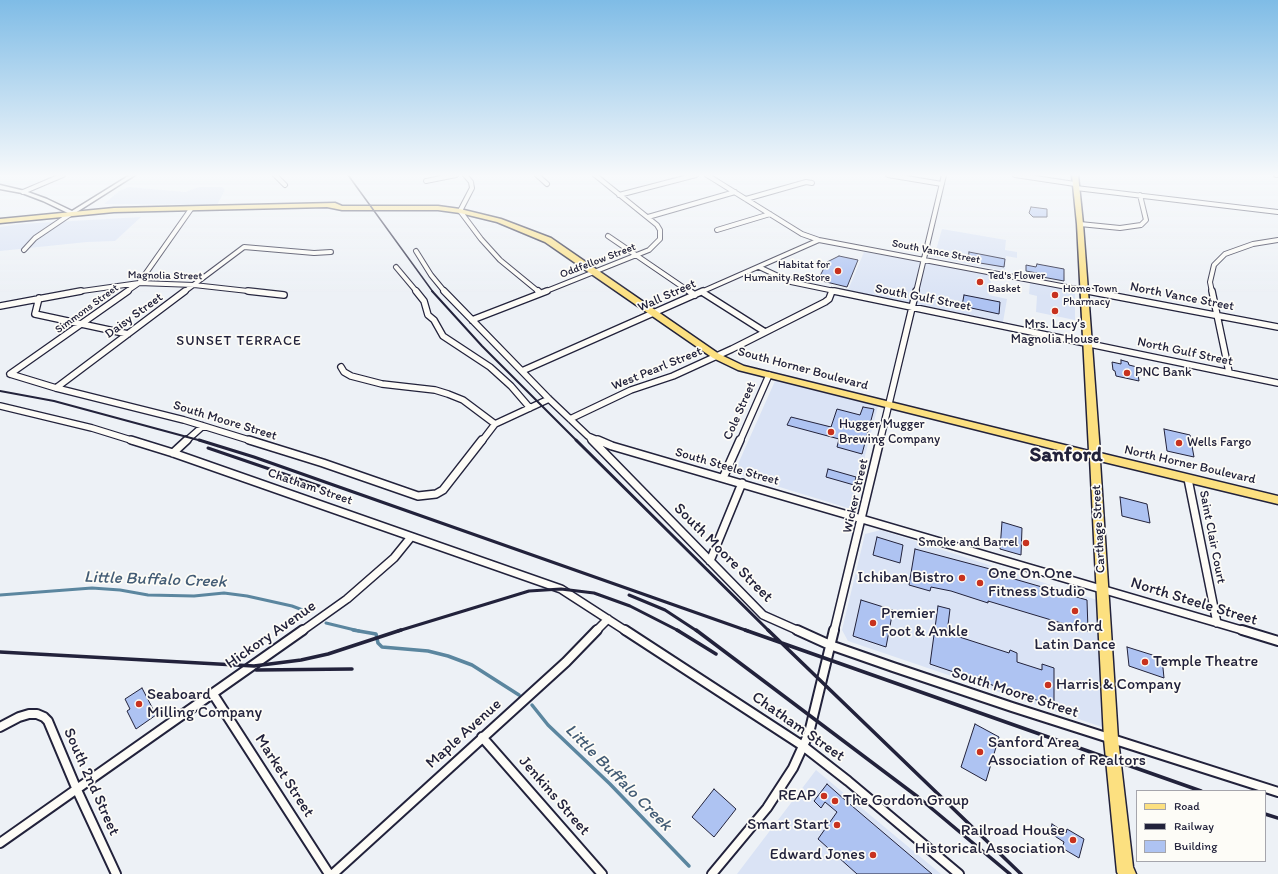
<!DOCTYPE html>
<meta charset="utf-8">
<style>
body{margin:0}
#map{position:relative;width:1278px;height:874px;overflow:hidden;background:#edf1f6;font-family:Itim,sans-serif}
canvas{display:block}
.legend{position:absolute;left:1136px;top:790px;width:130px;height:72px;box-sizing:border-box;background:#fdfcf7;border:1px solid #a5a5ac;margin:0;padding:5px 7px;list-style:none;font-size:12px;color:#22223b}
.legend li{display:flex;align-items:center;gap:8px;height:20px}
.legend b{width:20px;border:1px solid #a5a5ac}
</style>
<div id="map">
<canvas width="1278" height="874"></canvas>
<ul class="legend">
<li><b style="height:5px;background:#fce080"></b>Road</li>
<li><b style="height:5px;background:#22223b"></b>Railway</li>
<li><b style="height:11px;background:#aec3f2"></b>Building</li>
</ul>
</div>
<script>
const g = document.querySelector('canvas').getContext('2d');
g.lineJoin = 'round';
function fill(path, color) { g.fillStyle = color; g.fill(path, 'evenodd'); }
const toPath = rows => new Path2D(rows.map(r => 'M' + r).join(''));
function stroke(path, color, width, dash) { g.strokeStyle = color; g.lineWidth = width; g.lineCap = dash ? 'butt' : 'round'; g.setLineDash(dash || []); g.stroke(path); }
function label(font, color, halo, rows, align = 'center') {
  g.font = font + ' Itim,sans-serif'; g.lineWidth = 3.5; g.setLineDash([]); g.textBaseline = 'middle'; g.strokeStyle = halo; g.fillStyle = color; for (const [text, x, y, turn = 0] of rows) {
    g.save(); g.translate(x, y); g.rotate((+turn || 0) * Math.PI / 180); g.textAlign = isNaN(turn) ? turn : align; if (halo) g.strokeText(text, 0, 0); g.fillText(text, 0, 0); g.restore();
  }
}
const built = toPath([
 [129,187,185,192,199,187,222,187,225,190,217,205,104,204,119,191],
 [141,217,115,241,87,242,0,251,0,227,20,224],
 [942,229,1006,240,1005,250,1017,252,1017,258,1006,256,1005,271,934,257],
 [864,252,992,274,989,295,1007,299,1003,322,848,290],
 [1030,281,1070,289,1075,294,1075,320,1036,312,1037,296,1029,294],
 [775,381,878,406,851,509,734,473],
 [881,530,1097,600,1102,727,848,641,842,630,865,534],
 [816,770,941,874,737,874]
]);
const streamFar1 = toPath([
 [0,595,92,588,120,590,148,595,194,596,224,593,247,596,292,606,308,612],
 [326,623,359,631]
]);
const stream = toPath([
 [353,630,376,634,378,643,382,647,428,651,448,656,472,665,519,695],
 [532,705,548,725,610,784,689,866]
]);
const building = toPath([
 [1031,207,1047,209,1047,217,1033,217,1029,213,1031,207],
 [969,252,1005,259,1004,267,968,261,969,252],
 [839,256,858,260,847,287,818,280,827,262,839,256],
 [1037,264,1064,269,1064,281,1037,276,1037,273,1026,271,1026,265,1036,267,1037,264],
 [964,295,1000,302,999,314,962,306,964,295],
 [1121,360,1128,362,1129,365,1137,367,1139,381,1116,376,1115,371,1113,370,1112,362,1121,364,1121,360],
 [863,407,874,409,862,454,837,447,839,439,787,425,791,417,831,427,837,409,860,415,863,407],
 [1164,429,1190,435,1194,457,1167,451,1164,429],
 [828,469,856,477,854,485,826,477,828,469],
 [1120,497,1147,504,1150,523,1122,516,1120,497],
 [1002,522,1022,528,1021,555,1000,549,1002,522],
 [877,537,903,545,900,563,873,555,877,537],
 [915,549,990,569,990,572,1087,600,1088,631,988,601,988,603,951,591,931,587,930,591,909,585,915,549],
 [861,600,893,610,886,647,853,636,861,600],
 [938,606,950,609,947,633,1009,653,1010,650,1017,653,1017,662,1042,670,1042,664,1054,668,1054,706,930,664,938,606],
 [1127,647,1162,658,1164,678,1129,666,1127,647],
 [142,688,156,715,136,729,127,711,130,709,125,699,142,688],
 [975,724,999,737,986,781,961,767,975,724],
 [827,784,845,800,932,874,857,874,818,839,837,812,825,802,821,808,814,801,827,784],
 [714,789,736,809,714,837,692,817,714,789],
 [1052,824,1066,833,1067,829,1084,839,1079,858,1062,848,1064,842,1050,833,1052,824]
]);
const minorFar3 = toPath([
 [275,175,285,185],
 [465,175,471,182,472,188,460,211,481,239,500,260,539,292],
 [537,175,547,184],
 [707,175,802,234,819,240,1093,292],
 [888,175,942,184],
 [1015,175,1075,184],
 [1276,175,1278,175],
 [426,181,456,175],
 [1076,188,1278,212],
 [23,192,63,175],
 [619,195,696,175],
 [746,199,806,182,812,183],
 [648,217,735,192],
 [1080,224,1120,228,1141,225,1146,220,1140,195],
 [717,230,770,214],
 [608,236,690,292],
 [24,250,35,238,72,213],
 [416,251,431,275,445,292],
 [396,267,417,292],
 [759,267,791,282,839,292],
 [75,292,139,283,194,285,257,292],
 [126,292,139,283,191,209],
 [184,292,244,247,314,253,331,252],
 [544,292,649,250,660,239,660,230,657,225,595,175],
 [701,292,819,240],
 [916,292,944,175],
 [1212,292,1210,282,1214,265,1225,254,1253,244,1278,240]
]);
const minorFar2 = toPath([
 [248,291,284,295],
 [416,291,424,301,428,315,434,320,443,336,490,367,511,386,530,408],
 [444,291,549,399,588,436,600,441],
 [538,291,540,293],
 [689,291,695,295],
 [834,291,1278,383],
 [1088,291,1278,327],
 [1212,291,1229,372],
 [702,292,765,332],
 [39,298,35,314,128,334],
 [0,306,81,291],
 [472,320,547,291],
 [341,367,344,372,351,376,382,384,435,390,448,394,463,400,495,424],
 [522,371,703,291],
 [10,374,56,388,184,420,252,441],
 [10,374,128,291],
 [56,388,185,291],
 [0,406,92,428,134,441],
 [570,419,631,390,673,376,732,349,825,302,829,299,832,291],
 [590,438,593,441],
 [186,441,203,426],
 [482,441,495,424,549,399],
 [740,441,769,375],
 [880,441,916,291]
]);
const minorFar1 = toPath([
 [131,440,173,453,561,589,626,631],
 [249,440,323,463,418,496,436,494,443,490,482,440],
 [592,440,763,615,799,631],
 [598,440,612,446,1245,631],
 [173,453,187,440],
 [723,478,740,440],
 [1188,479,1217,623],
 [710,561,742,483],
 [302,631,347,599,394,558,411,537],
 [596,631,608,619],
 [834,631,880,440]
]);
const minor = toPath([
 [625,630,803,746,848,781,959,874],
 [797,630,830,645,893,667,1012,707,1278,792],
 [1242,630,1278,641],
 [213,694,329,874],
 [0,727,19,717,29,714,37,714,44,717,48,721,77,790,116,874],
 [482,737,602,874],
 [0,843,303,630],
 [333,874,566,662,597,630],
 [712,874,767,808,793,768,809,733,834,630]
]);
const tertiary = toPath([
 [130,175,135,175,72,215,43,201,22,193,0,189,0,185,25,191,47,199,72,211,130,175]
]);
const primary = toPath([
 [1072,175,1078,175,1083,224,1100,453,1278,496,1278,504,1100,461,1118,739,1133,867,1136,874,1118,874,1117,872,1104,739,1090,458,738,370,713,358,545,242,497,222,460,213,438,210,342,210,327,207,114,212,0,223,0,219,114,208,335,203,342,206,438,206,460,209,501,219,551,238,719,354,744,366,1089,451,1077,224,1072,175]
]);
const railFar3 = toPath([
 [348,175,433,292]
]);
const railFar2 = toPath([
 [432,291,482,346,577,441],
 [0,391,54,401,202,441]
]);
const railFar1 = toPath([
 [199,440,254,457,748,631],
 [576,440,769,631],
 [208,448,325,488],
 [629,595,665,610,697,631],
 [398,631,529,591,561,589,594,593,630,606,679,631]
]);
const rail = toPath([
 [677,630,716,654],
 [696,630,918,797,1010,874],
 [745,630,1201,791],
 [768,630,1021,874],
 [0,652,254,666,301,660,328,654,401,630],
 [256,670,352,669],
 [1265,814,1278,818]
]);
const markers = [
 [838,271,4,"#c8321e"],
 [980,282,4,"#c8321e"],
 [1055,295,4,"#c8321e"],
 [1055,311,4,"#c8321e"],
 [1127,373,4,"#c8321e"],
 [831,432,4,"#c8321e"],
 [1179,443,4,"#c8321e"],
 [1026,543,4,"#c8321e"],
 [962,578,4,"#c8321e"],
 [980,583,4,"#c8321e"],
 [1075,611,4,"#c8321e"],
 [873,623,4,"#c8321e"],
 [1145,662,4,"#c8321e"],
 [1048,685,4,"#c8321e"],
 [139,704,4,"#c8321e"],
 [980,752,4,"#c8321e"],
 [824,796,4,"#c8321e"],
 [835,801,4,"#c8321e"],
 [837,825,4,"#c8321e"],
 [1073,840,4,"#c8321e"],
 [873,855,4,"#c8321e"]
];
const farStreetnames = [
 ["South Vance Street",936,252,11],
 ["Oddfellow Street",598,261,-21],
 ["Magnolia Street",165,276,1],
 ["Simmons Street",87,309,-36]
];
const farPoinames = [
 ["Habitat for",830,265,"right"],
 ["Humanity ReStore",830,278,"right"],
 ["Ted's Flower",988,276],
 ["Basket",988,289],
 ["Home Town",1063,289],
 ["Pharmacy",1063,302]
];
const streetNames = [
 ["Wall Street",667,296,-24],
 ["North Vance Street",1182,297,11],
 ["South Gulf Street",923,298,11],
 ["Daisy Street",134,316,-36],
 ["North Gulf Street",1185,352,12],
 ["West Pearl Street",657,369,-22],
 ["South Horner Boulevard",803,369,15],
 ["Cole Street",740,411,-66],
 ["South Moore Street",225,421,17],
 ["North Horner Boulevard",1190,465,13],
 ["South Steele Street",727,467,16],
 ["Chatham Street",310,487,19],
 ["Wicker Street",856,496,-77],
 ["Carthage Street",1099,529,-93],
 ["Saint Clair Court",1212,537,79]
];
const poiNames = [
 ["Mrs. Lacy’s",1055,325,"center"],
 ["Magnolia House",1055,340,"center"],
 ["PNC Bank",1135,373],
 ["Hugger Mugger",839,425],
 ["Brewing Company",839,440],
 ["Wells Fargo",1187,443],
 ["Smoke and Barrel",1018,543,"right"]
];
const neighbourhoodNames = [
 ["SUNSET TERRACE",239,341]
];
const nearStreetnames = [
 ["South Moore Street",723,553,45],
 ["North Steele Street",1194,602,17],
 ["Hickory Avenue",271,635,-35],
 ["South Moore Street",1015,693,18],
 ["Chatham Street",798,727,35],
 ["Maple Avenue",464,734,-42],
 ["Market Street",284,776,57],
 ["South 2nd Street",91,782,66],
 ["Jenkins Street",554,796,49]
];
const nearPoinames = [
 ["One On One",988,574],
 ["Fitness Studio",988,592],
 ["Ichiban Bistro",954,578,"right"],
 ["Premier",881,614],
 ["Foot & Ankle",881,632],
 ["Sanford",1075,627,"center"],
 ["Latin Dance",1075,645,"center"],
 ["Temple Theatre",1153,662],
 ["Harris & Company",1056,685],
 ["Seaboard",147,695],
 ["Milling Company",147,713],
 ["Sanford Area",988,743],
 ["Association of Realtors",988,761],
 ["REAP",816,796,"right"],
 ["The Gordon Group",843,801],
 ["Smart Start",829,825,"right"],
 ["Railroad House",1065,831,"right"],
 ["Historical Association",1065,849,"right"],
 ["Edward Jones",865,855,"right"]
];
const nearWaternames = [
 ["Little Buffalo Creek",155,580,2],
 ["Little Buffalo Creek",618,778,45]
];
const townNames = [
 ["Sanford",1066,456]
];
fill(built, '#dae3f5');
stroke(streamFar1, '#5b869f', 3);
stroke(stream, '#5b869f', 3.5);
fill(building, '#aec3f2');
stroke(building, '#22223b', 1);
stroke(minorFar3, '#22223b', 6);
stroke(minorFar2, '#22223b', 8);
stroke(minorFar1, '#22223b', 10);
stroke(minor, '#22223b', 12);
stroke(tertiary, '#22223b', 3);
stroke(primary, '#22223b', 3);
stroke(minorFar3, '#fdfcf7', 4);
stroke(minorFar2, '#fdfcf7', 5.5);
stroke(minorFar1, '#fdfcf7', 7);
stroke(minor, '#fdfcf7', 8);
fill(tertiary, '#fdfcf7');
fill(primary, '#fce080');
stroke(railFar3, '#22223b', 1.5);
stroke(railFar2, '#22223b', 2);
stroke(railFar1, '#22223b', 3);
stroke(rail, '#22223b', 3.5);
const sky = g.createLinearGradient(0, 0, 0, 297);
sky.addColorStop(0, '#7fbce6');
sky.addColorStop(0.59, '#f7f9fb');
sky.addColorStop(1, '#f7f9fb00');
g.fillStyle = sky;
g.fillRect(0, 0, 1278, 297);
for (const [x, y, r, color] of markers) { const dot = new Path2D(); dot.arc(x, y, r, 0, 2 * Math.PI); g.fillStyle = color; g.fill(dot); stroke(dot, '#fdfcf7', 1.5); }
label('11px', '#22223b', '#fdfcf7', farStreetnames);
label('11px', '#22223b', '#fdfcf7', farPoinames, 'left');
label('13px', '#22223b', '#fdfcf7', streetNames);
label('13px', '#22223b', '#fdfcf7', poiNames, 'left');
g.letterSpacing = '1px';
label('14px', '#22223b', '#fdfcf7', neighbourhoodNames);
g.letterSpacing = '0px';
label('16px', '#22223b', '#fdfcf7', nearStreetnames);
label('16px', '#22223b', '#fdfcf7', nearPoinames, 'left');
label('italic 17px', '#435c75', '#fdfcf7', nearWaternames);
label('bold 21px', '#22223b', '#fdfcf7', townNames);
</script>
